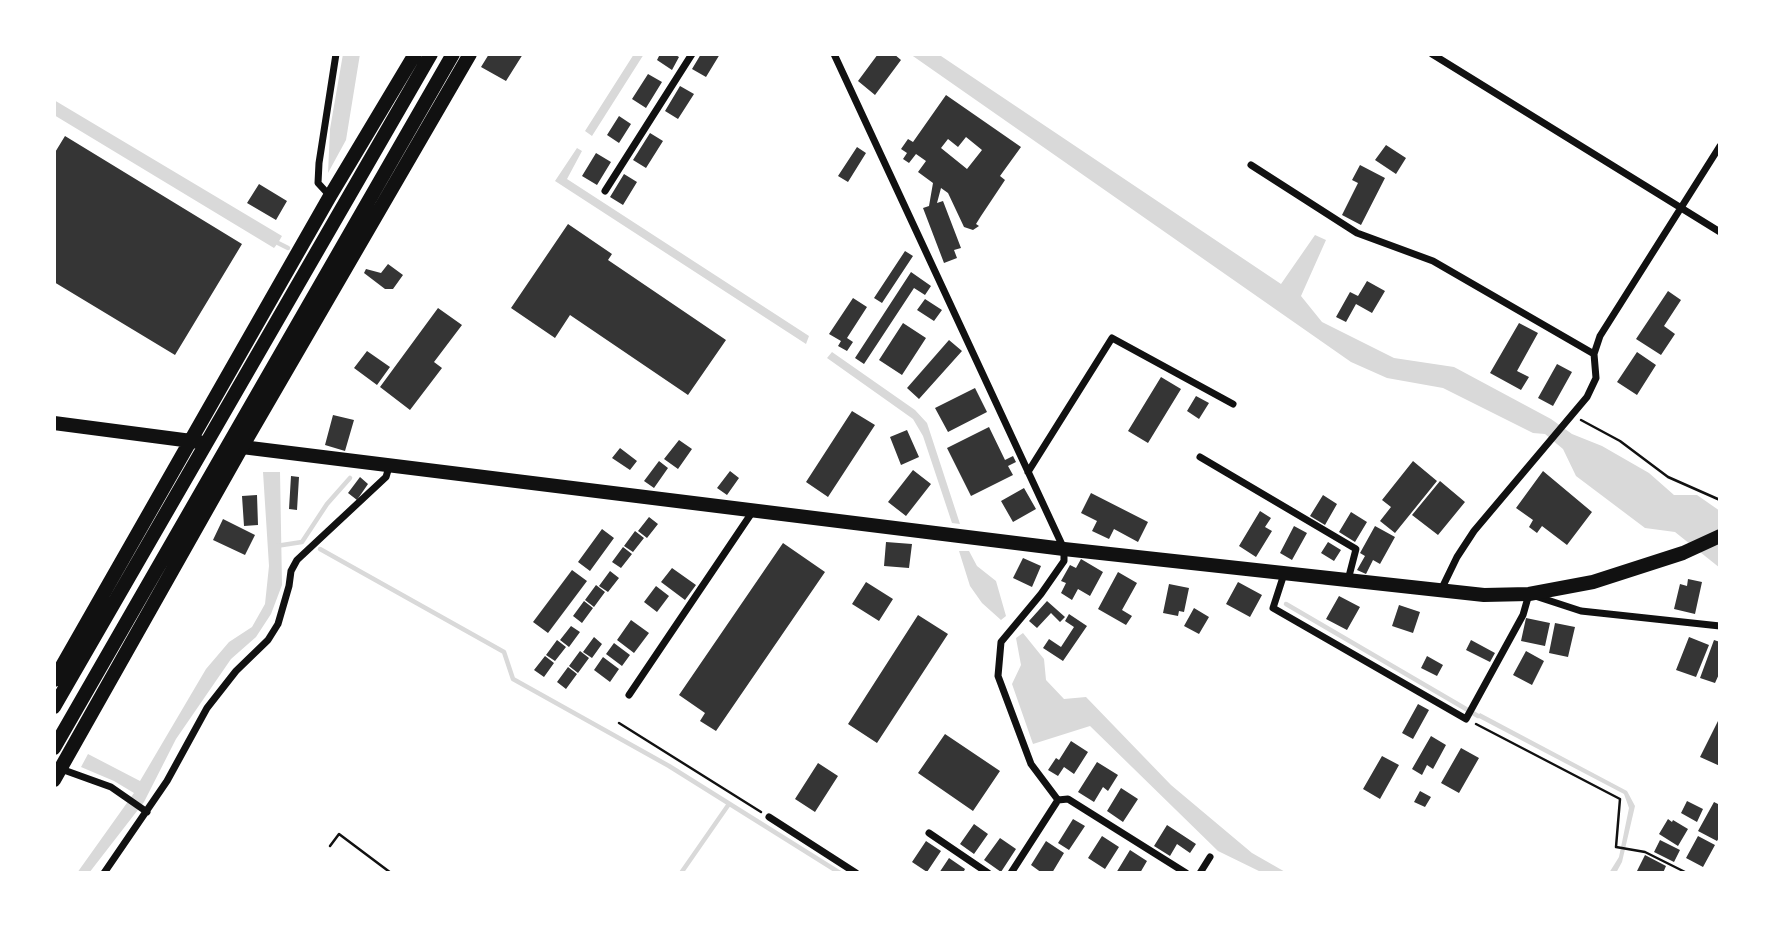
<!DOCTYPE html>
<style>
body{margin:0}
#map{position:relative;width:1774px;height:927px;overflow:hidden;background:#fff;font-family:Manrope,sans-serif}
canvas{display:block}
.frame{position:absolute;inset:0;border:56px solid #fff;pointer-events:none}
</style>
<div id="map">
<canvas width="1774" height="927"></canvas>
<div class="frame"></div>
</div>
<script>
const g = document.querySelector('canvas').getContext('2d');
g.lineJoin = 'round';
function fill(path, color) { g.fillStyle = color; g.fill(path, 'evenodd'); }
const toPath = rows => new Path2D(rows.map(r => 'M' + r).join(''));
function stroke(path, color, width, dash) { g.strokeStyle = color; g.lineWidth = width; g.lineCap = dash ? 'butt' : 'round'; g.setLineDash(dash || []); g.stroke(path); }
const water = toPath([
 [343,54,360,54,346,140,328,173,330,129],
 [634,54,644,54,592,136,585,131],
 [910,54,938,54,1281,284,1315,235,1326,240,1301,296,1322,322,1394,358,1454,367,1551,419,1572,434,1602,446,1649,473,1674,495,1697,495,1720,511,1720,568,1675,532,1645,528,1576,476,1563,449,1545,434,1533,433,1443,388,1387,378,1351,362],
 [54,100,282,236,278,243,274,248,54,115],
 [577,148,582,151,567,179,809,336,806,344,555,181],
 [832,352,915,410,927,423,960,524,952,523,923,436,913,419,827,358],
 [263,472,280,472,282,585,271,614,256,637,231,659,176,739,144,802,89,873,77,873,134,793,114,781,81,767,88,754,140,781,206,669,229,642,252,627,265,604,269,566],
 [959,551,969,551,977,566,996,581,1006,616,1001,620,982,603,970,586],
 [1023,633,1044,659,1046,680,1064,699,1086,697,1171,785,1252,853,1287,873,1263,873,1218,851,1090,726,1033,744,1012,684,1021,665,1016,638],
 [1480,713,1627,791,1635,806,1622,862,1616,873,1609,873,1619,857,1629,808,1624,794,1477,717]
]);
const stream = toPath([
 [278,243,288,248],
 [276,546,302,542,327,504,350,478],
 [320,549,504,652,513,679,669,766,840,873],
 [1286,604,1478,716],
 [681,873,729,804]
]);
const building = toPath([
 [489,54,523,54,506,81,481,67],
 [660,54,674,54,679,57,672,70,657,60],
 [701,54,720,54,706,77,692,69],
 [878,54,894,54,901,60,875,95,858,81],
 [648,74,662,82,646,108,632,99],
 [680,86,694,94,678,119,665,111],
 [946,95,1021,147,1000,176,1005,180,981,216,976,224,979,226,973,230,964,227,948,193,941,188,937,203,943,201,961,248,954,250,957,258,944,263,923,208,929,206,933,183,918,172,926,161,916,154,909,163,903,159,907,153,901,149,908,139,913,142],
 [966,137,982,150,967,169,941,148,948,139,958,147],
 [619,116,631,124,619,143,607,135],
 [650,133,663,141,646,168,633,160],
 [65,136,242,244,175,355,54,282,54,154],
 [1386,145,1406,158,1396,174,1375,160],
 [857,147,866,153,848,182,838,176],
 [596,153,611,162,597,185,582,176],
 [1360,165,1385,178,1361,225,1342,215,1358,183,1352,180],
 [624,174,637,182,623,205,610,197],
 [259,184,287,201,276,220,247,203],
 [568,224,612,254,608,260,726,340,688,395,570,315,555,338,511,308],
 [905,251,913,256,882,303,874,298],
 [388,264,403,275,393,289,385,289,364,273,366,269,381,273],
 [911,272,931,286,925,295,914,288,864,364,855,358],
 [1367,281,1385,291,1372,313,1356,304,1346,322,1336,317,1350,292,1358,296],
 [1668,291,1681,300,1664,326,1675,334,1661,355,1636,339],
 [853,298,867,307,847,338,853,342,847,351,838,346,841,341,829,334],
 [925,299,942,310,934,321,917,310],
 [438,308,462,325,434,362,442,368,410,410,380,387],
 [903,323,926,338,902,375,879,360],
 [1519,323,1538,333,1517,371,1529,377,1521,390,1490,373],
 [949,340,962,351,919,399,907,388],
 [367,351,390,367,377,385,354,368],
 [1637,352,1656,365,1637,395,1617,382],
 [1557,364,1572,372,1553,406,1538,398],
 [1161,377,1181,389,1148,443,1128,431],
 [975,388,987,412,948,432,935,408],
 [1196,396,1209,403,1199,419,1187,411],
 [852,411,875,425,828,497,806,482],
 [333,415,354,420,345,451,325,445],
 [989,427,1005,460,1013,456,1016,462,1008,466,1013,475,971,496,947,448],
 [907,430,919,457,901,465,890,437],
 [679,440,692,449,678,469,664,459],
 [620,448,637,461,630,470,612,458],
 [659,461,668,468,654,488,644,481],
 [1413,461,1437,481,1395,533,1380,521,1391,507,1382,500],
 [913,470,931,484,906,516,888,502],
 [730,471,739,478,727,495,717,488],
 [1543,471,1592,512,1567,545,1542,526,1537,533,1529,527,1533,520,1516,508],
 [291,476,299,477,297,510,289,509],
 [360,477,368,484,357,500,348,493],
 [1440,481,1465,502,1438,535,1412,515],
 [1024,488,1036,509,1013,522,1001,501],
 [1091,493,1148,522,1138,542,1114,529,1109,539,1092,531,1097,521,1081,513],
 [257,495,258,525,244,526,242,496],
 [1323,495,1337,504,1325,525,1310,516],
 [1260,511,1271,518,1265,527,1272,531,1256,557,1239,546],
 [1351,512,1367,522,1355,542,1339,532],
 [649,517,658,524,647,538,638,531],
 [223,519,255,535,245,555,213,540],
 [1294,526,1307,533,1292,560,1280,553],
 [1375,526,1395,537,1380,564,1373,560,1366,574,1357,570,1365,556,1360,553],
 [602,529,614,538,590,571,578,562],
 [635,531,644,538,633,552,624,546],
 [886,542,912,544,909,568,884,566],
 [1328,542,1341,550,1334,561,1321,553],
 [783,543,825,572,716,731,700,721,705,713,679,695],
 [623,547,632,554,621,568,612,562],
 [1023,558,1041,566,1032,587,1013,578],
 [1081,559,1103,572,1090,596,1078,589,1072,600,1061,593,1066,583,1061,581,1070,565,1076,568],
 [672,568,696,585,685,600,661,582],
 [572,570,587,581,548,633,533,622],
 [610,571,619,578,608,592,599,586],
 [1118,572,1137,583,1122,610,1132,616,1126,625,1098,609],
 [1688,579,1702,582,1695,614,1674,609,1680,584,1687,586],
 [866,582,893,599,879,621,852,604],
 [1238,582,1262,595,1250,617,1226,604],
 [1169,584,1189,588,1184,612,1179,611,1178,616,1163,613],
 [596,585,605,592,594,607,585,600],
 [656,586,669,596,657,612,644,602],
 [1339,596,1360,607,1347,630,1326,619],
 [584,601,593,608,582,623,573,616],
 [1047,601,1065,617,1060,622,1051,613,1037,628,1029,621],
 [1399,605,1420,612,1413,633,1392,626],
 [1194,608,1209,617,1199,634,1184,626],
 [1069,614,1087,626,1063,661,1043,648,1049,639,1061,647,1074,627,1065,621],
 [918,615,948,634,877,743,848,724],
 [1526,618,1550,623,1545,646,1521,641],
 [631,620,649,633,634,653,617,640],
 [1555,623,1575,627,1568,657,1549,653],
 [571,626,580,632,569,647,560,640],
 [594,637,602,644,592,658,583,652],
 [1689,637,1709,645,1696,677,1676,670],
 [557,640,566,647,555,661,546,655],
 [1471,640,1495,653,1490,662,1466,650],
 [1714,640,1720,642,1720,672,1715,683,1700,678],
 [614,643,630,655,622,666,606,654],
 [580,651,589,658,578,673,569,666],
 [1526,651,1544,661,1532,685,1513,675],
 [545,656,554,663,544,677,534,670],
 [1427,656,1443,665,1437,676,1421,668],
 [603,657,619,669,610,682,594,670],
 [568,667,577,674,566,689,557,682],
 [1418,704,1429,710,1413,739,1402,733],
 [1720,717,1720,766,1700,757],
 [945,734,1000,771,973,811,918,773],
 [1431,736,1446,745,1433,769,1427,765,1422,775,1412,769],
 [1071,741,1088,752,1074,774,1064,767,1058,776,1048,770,1056,758,1059,760],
 [1461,748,1479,758,1459,793,1441,783],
 [1382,756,1399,765,1380,799,1363,789],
 [1097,762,1118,775,1108,791,1103,787,1094,802,1078,792],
 [818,763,838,776,815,812,795,799],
 [1121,788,1138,799,1123,822,1107,811],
 [1420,791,1431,797,1425,807,1414,802],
 [1687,801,1703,809,1697,822,1681,813],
 [1714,802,1720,805,1720,836,1717,841,1698,831],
 [1073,819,1085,826,1069,850,1058,843],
 [1668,819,1672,822,1673,820,1688,829,1678,846,1659,834],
 [974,824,988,834,974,854,960,844],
 [1167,825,1196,844,1190,853,1177,844,1170,856,1154,846],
 [1102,836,1119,847,1105,869,1088,858],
 [1698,836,1715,845,1703,867,1686,858],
 [1000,838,1016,849,1001,872,984,860],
 [1660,840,1680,850,1674,862,1654,852],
 [926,841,941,851,927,872,912,862],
 [1046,841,1064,853,1052,873,1042,873,1031,865],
 [1130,850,1147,861,1140,873,1116,873],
 [1645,855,1666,866,1663,873,1636,873],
 [949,858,965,869,963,873,939,873]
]);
const path = toPath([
 [1581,420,1620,441,1668,477,1720,500],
 [619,723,761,812],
 [1476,724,1620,799,1616,847,1645,852,1687,873],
 [330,846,339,834,391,873]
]);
const minor = toPath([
 [834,54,1064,549,1064,561,1041,594,1001,642,998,676,1031,764,1058,800,1011,873],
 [1432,54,1720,232],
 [1251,165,1357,233,1433,261,1594,354],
 [605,191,692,54],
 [330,196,318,183,319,163,336,54],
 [1200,457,1356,549,1348,580],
 [1028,472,1112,338,1233,404],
 [1284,574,1273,608,1466,719,1523,615,1529,594,1581,611,1720,626],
 [1441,590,1457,557,1474,531,1587,397,1596,378,1594,354,1600,336,1720,146],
 [629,695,753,511],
 [61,769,111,787,147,812],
 [1058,800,1068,799,1186,873],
 [769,817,856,873],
 [929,833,988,873],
 [104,873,167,781,207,708,236,671,268,640,278,624,289,586,291,571,297,560,386,477,389,467],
 [1200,873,1210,857]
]);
const primary = toPath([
 [242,447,1064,549,1484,595,1529,594,1593,582,1683,553,1720,536]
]);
const trunk = toPath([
 [54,423,199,442],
 [54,680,330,196,415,54],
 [54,707,431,54],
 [54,748,453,54],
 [54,780,242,447,470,54]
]);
fill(water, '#d9d9d9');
stroke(stream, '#d9d9d9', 4.5);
fill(building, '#353535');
stroke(path, '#111', 2.5);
stroke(minor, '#111', 7);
stroke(primary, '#111', 14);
stroke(trunk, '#111', 14);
</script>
